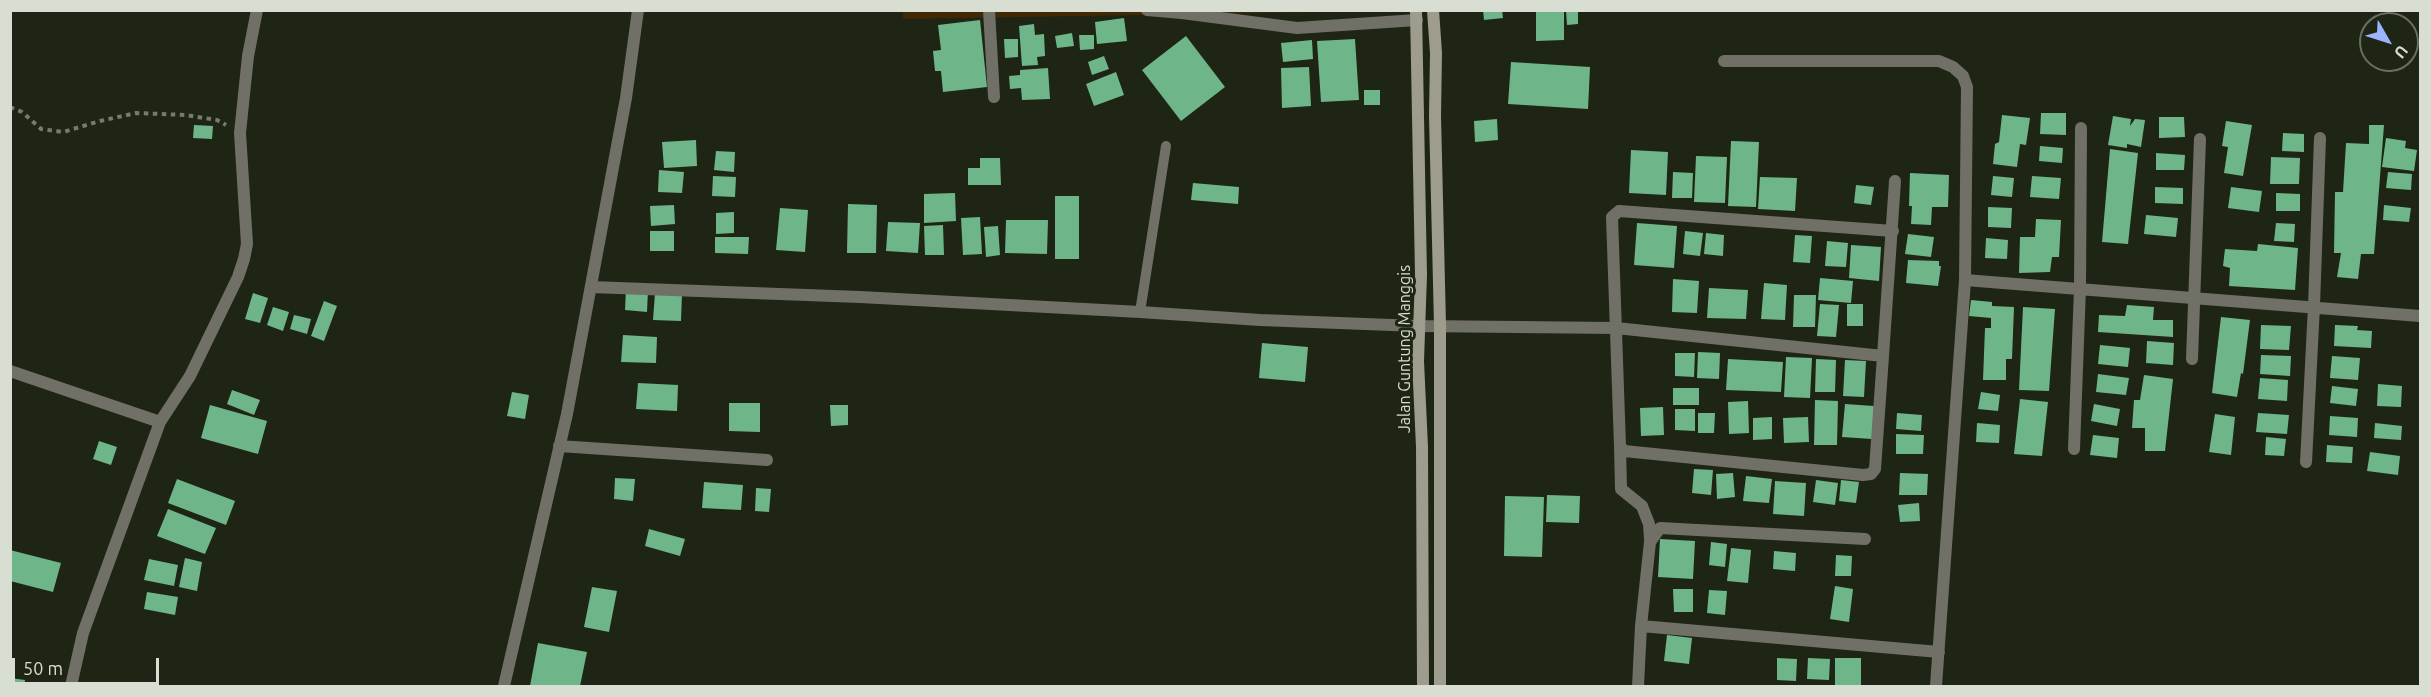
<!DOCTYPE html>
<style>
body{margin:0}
#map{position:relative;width:2431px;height:697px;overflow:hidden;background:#1e2514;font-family:Ubuntu,sans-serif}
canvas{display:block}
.frame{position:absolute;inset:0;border:12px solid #d8ded2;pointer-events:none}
.north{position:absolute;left:2359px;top:12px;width:60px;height:60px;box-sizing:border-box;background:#1e2514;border:2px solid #686f60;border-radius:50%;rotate:129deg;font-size:16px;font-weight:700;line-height:24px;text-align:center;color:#d8ded2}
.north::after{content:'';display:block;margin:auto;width:21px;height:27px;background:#9cb4fd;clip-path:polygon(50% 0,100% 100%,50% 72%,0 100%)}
.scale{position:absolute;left:12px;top:658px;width:147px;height:27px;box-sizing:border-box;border:3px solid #d8ded2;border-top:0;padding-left:8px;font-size:18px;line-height:21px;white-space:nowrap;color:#d8ded2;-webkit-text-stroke:4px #1e2514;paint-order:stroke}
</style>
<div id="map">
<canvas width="2431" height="697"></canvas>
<div class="frame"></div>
<div class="north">U</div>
<div class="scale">50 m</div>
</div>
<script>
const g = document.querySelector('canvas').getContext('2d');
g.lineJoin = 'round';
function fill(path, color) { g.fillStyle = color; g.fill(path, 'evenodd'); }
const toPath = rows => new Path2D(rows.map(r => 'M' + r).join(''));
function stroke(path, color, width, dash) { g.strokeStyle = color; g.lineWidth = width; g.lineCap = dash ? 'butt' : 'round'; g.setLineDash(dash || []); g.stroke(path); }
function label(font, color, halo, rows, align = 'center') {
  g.font = font + ' Ubuntu,sans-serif'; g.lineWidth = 6; g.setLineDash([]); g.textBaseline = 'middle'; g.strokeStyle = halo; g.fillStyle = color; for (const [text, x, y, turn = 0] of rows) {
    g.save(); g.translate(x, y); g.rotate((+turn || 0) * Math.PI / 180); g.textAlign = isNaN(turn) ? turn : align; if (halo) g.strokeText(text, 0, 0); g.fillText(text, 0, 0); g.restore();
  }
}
const green = toPath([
 [903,10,1371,11,903,19]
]);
const building = toPath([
 [1483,10,1502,10,1503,18,1484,20],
 [1536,10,1564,10,1564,40,1536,41],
 [1566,10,1578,10,1578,24,1567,25],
 [1124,18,1127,41,1097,44,1095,22],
 [980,20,987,87,943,92,941,71,935,71,933,51,941,50,938,25],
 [1034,24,1035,35,1044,34,1045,56,1037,57,1038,65,1022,66,1019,26],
 [1072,33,1074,46,1057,48,1055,36],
 [1079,35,1094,35,1094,49,1080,50],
 [1186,36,1225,87,1181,121,1142,70],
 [1004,39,1018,39,1018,57,1005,58],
 [1355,39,1359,100,1321,102,1317,41],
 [1312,40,1313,59,1283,62,1281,43],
 [1104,56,1109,69,1092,75,1088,62],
 [1511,62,1590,67,1588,109,1508,104],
 [1309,67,1311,106,1282,108,1281,68],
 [1048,68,1050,99,1022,100,1021,88,1010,89,1009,76,1020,75,1020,70],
 [1116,72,1124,95,1094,106,1086,84],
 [1364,90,1380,90,1380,105,1364,105],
 [2041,113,2066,113,2066,135,2040,134],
 [2002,115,2030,118,2026,145,2020,144,2017,167,1993,164,1995,144,1999,142],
 [2113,116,2131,119,2130,126,2135,119,2145,120,2141,147,2127,144,2127,148,2108,145],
 [2159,117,2184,117,2185,137,2159,138],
 [1497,119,1498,140,1475,142,1474,121],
 [2226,121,2252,125,2243,176,2224,173,2228,147,2222,146],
 [194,125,213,126,212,139,193,138],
 [2369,125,2384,125,2374,254,2361,254,2358,279,2337,277,2341,253,2334,253,2335,192,2343,192,2346,143,2369,144],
 [2283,133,2304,134,2304,152,2282,151],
 [2386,138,2406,141,2405,148,2417,150,2414,171,2382,167],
 [696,140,697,166,664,168,662,142],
 [1731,141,1759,142,1756,207,1728,206],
 [2040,146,2063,148,2062,163,2039,161],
 [2110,149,2138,153,2128,244,2102,242],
 [1631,150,1668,152,1666,195,1629,193],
 [716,151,735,152,734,172,714,170],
 [2156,153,2185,155,2184,170,2156,170],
 [1696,156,1727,157,1725,203,1694,202],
 [2271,157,2300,158,2299,184,2270,184],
 [980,158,1000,158,1001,185,968,185,968,168,980,168],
 [659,170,684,172,682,193,658,192],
 [1673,172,1693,173,1692,198,1672,198],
 [2388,172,2412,174,2411,190,2386,188],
 [1910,173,1949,175,1948,207,1932,207,1931,225,1911,224,1912,206,1909,206],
 [713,176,736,177,735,197,712,196],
 [1993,176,2014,178,2012,197,1991,195],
 [2032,176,2061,178,2059,199,2030,197],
 [1760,177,1797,178,1795,211,1758,209],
 [1193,183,1239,187,1238,204,1191,200],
 [1856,185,1874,187,1871,205,1854,203],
 [2155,187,2183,188,2183,204,2155,203],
 [2231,187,2262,191,2259,212,2228,208],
 [955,193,956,221,924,223,924,194],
 [2276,193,2300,194,2300,211,2276,211],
 [1055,196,1079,196,1079,259,1055,259],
 [848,204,877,205,876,253,847,253],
 [674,205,675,224,651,226,650,206],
 [2384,205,2411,208,2409,222,2383,220],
 [1988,207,2012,208,2011,228,1988,227],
 [780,208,808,210,805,252,776,250],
 [734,212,734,233,716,234,716,213],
 [2146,215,2178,218,2176,237,2144,234],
 [980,217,982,254,963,255,961,218],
 [2036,219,2061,220,2059,257,2052,257,2050,272,2019,273,2020,237,2035,237],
 [1006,220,1048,220,1047,254,1005,253],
 [888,222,920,223,918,253,886,251],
 [1637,223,1677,226,1674,268,1634,265],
 [2276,223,2295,224,2294,242,2274,241],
 [943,225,944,255,925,255,924,226],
 [998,226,1000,255,986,257,984,227],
 [650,231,674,231,674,251,650,251],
 [1685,231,1703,233,1700,256,1683,254],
 [1706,233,1724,235,1723,256,1704,254],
 [1908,234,1934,237,1931,257,1905,254],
 [1795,235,1812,236,1810,263,1793,262],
 [715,237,749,237,748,254,715,253],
 [1986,238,2008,240,2007,259,1985,258],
 [1827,241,1848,243,1846,267,1825,266],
 [2258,244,2298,248,2295,290,2229,286,2230,268,2223,266,2225,249,2257,251],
 [1851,245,1881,247,1879,281,1849,278],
 [1908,260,1939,261,1939,266,1941,266,1938,286,1906,283],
 [1820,278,1853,281,1851,303,1818,300],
 [1673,279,1699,281,1697,313,1672,312],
 [1764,283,1787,285,1785,320,1761,319],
 [1709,288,1748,290,1746,319,1707,318],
 [626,289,648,290,647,312,625,310],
 [253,293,268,298,260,323,245,319],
 [655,293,682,294,681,321,653,320],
 [1794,295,1816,295,1815,327,1793,327],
 [1971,300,1992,302,1992,306,2014,307,2012,359,2006,359,2006,380,1983,380,1985,328,1991,328,1991,318,1969,316],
 [324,301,337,306,324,341,311,336],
 [1820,304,1839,305,1836,337,1817,336],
 [1847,304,1863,304,1863,326,1847,326],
 [2127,305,2154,307,2153,320,2173,320,2173,337,2098,332,2099,315,2125,316],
 [273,307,289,312,283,331,267,325],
 [2023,307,2055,309,2049,391,2019,390],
 [294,315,311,319,307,334,290,329],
 [2221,317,2250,320,2243,374,2241,373,2237,397,2212,393],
 [2261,325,2291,326,2289,350,2260,349],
 [2335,325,2358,326,2357,330,2372,331,2371,348,2334,346],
 [623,335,657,337,656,363,621,362],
 [2147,341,2174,343,2173,365,2146,363],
 [1262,343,1308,347,1305,382,1259,378],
 [2100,345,2130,348,2128,367,2098,364],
 [1698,352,1720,353,1719,379,1697,378],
 [1675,353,1695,353,1694,377,1675,376],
 [2261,355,2291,356,2290,376,2260,374],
 [2332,356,2360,358,2358,380,2330,378],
 [1786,357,1812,358,1810,398,1784,397],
 [1728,359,1783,362,1781,392,1726,390],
 [1816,359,1836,360,1835,392,1815,392],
 [1845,360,1866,361,1864,397,1843,396],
 [2098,374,2129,378,2126,395,2096,392],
 [2144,375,2173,379,2165,451,2145,451,2145,428,2132,428,2134,400,2140,400],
 [2260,378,2288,380,2287,401,2258,399],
 [638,383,678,385,677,411,636,409],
 [2378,384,2402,386,2401,407,2377,406],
 [2332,386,2358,389,2356,406,2330,403],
 [1673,388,1699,388,1699,405,1673,405],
 [232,390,260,400,254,415,227,404],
 [512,392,529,395,525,419,507,416],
 [1981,392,2000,395,1998,411,1978,409],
 [2020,399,2048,402,2042,456,2014,454],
 [1815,400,1838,401,1837,445,1814,445],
 [1748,401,1749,433,1729,434,1728,402],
 [729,403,760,403,760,432,729,431],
 [1845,404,1874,406,1872,439,1842,437],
 [2094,404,2120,409,2117,426,2091,421],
 [210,405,267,421,258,454,201,438],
 [830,405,848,405,848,425,831,426],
 [1663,407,1664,435,1641,436,1640,408],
 [1675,409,1695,409,1695,431,1675,430],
 [1698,413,1715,413,1714,433,1698,433],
 [1897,413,1922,415,1921,431,1896,429],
 [2258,413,2289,415,2287,434,2256,432],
 [2215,414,2235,417,2231,455,2209,452],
 [2330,416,2358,418,2357,437,2329,435],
 [1772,417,1772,439,1753,440,1753,418],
 [1808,417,1809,442,1784,443,1783,418],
 [1977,423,2000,425,1999,443,1976,442],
 [2375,423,2402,426,2401,440,2374,438],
 [1896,434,1924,435,1923,454,1896,454],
 [2093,435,2119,438,2117,458,2090,455],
 [2266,437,2286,439,2284,456,2265,455],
 [99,441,117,447,111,465,93,459],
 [2327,445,2353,447,2352,463,2326,462],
 [2370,452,2400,456,2398,475,2367,471],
 [1694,469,1713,470,1711,495,1692,493],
 [1733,473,1735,497,1717,499,1716,474],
 [1900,473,1928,474,1927,495,1899,495],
 [1746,476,1772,479,1769,503,1743,501],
 [615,478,635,479,633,501,614,499],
 [177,479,235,501,226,525,168,503],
 [1816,480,1838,483,1835,505,1813,502],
 [1841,480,1859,482,1856,503,1839,501],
 [1775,481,1806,483,1804,516,1773,514],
 [704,482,743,485,741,510,702,508],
 [756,488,771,489,769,512,755,511],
 [1547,495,1580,496,1579,523,1546,522],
 [1505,496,1544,497,1542,557,1504,556],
 [1919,503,1920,521,1900,522,1898,505],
 [168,509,216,528,205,554,157,536],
 [649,529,685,539,680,556,645,546],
 [1660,539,1695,541,1693,579,1658,577],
 [1711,542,1727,544,1725,567,1709,565],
 [1731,548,1751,550,1748,583,1727,581],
 [10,550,61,563,53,592,10,581],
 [1774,551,1796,553,1795,571,1773,569],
 [1836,555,1852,556,1851,576,1835,576],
 [185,558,202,562,197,591,179,587],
 [149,559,178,565,174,586,144,580],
 [1835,586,1853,589,1849,622,1830,619],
 [592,587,617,591,609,632,584,627],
 [1673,589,1693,589,1693,612,1674,612],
 [1709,590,1727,591,1725,615,1707,613],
 [147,592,178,597,175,615,144,609],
 [1667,635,1692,638,1689,664,1664,661],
 [538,643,587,652,580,686,530,686],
 [1777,658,1797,659,1796,681,1777,680],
 [1808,658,1830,659,1829,680,1807,679],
 [1835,658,1861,658,1861,686,1835,686],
 [10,678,25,680,24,686,10,686]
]);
const path = toPath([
 [10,107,22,112,41,129,63,132,100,121,136,113,185,115,217,120,226,125]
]);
const lane = toPath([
 [1140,312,1166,146]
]);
const street = toPath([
 [989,10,994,97],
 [1147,10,1182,13,1297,28,1417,20],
 [1724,61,1939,61,1953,67,1963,76,1967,87,1965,280,1936,686],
 [1965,280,2420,316],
 [591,287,860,297,1140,312,1260,320,1418,326,1616,328,1883,356,1895,181],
 [1883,356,1875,469,1871,474,1863,475,1624,451,1620,446,1612,217,1619,211,1893,231],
 [2192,359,2200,139],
 [10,371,160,422],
 [559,446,767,460],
 [1620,446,1621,489,1642,506,1649,524,1650,540],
 [2074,449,2080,288,2081,128],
 [2306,462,2314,306,2320,138],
 [1641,626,1939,652],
 [71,686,83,633,160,422,190,376,238,277,244,259,247,244,240,133,248,56,257,10],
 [504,686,567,414,626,98,638,10],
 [1638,686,1641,626,1650,542,1660,528,1865,539]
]);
const secondary = toPath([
 [1416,10,1421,275,1418,361,1422,447,1423,686],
 [1433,10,1436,53,1435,116,1440,325,1440,686]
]);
const streetNames = [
 ["Jalan Guntung Manggis",1405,349,-90]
];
fill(green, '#422905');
fill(building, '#6eb68a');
stroke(path, '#757b6d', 4, [4.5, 4.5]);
stroke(lane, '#717066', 10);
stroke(street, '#717066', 12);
stroke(secondary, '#9e9c8c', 12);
label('16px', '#d8ded2', '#1e2514', streetNames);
</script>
